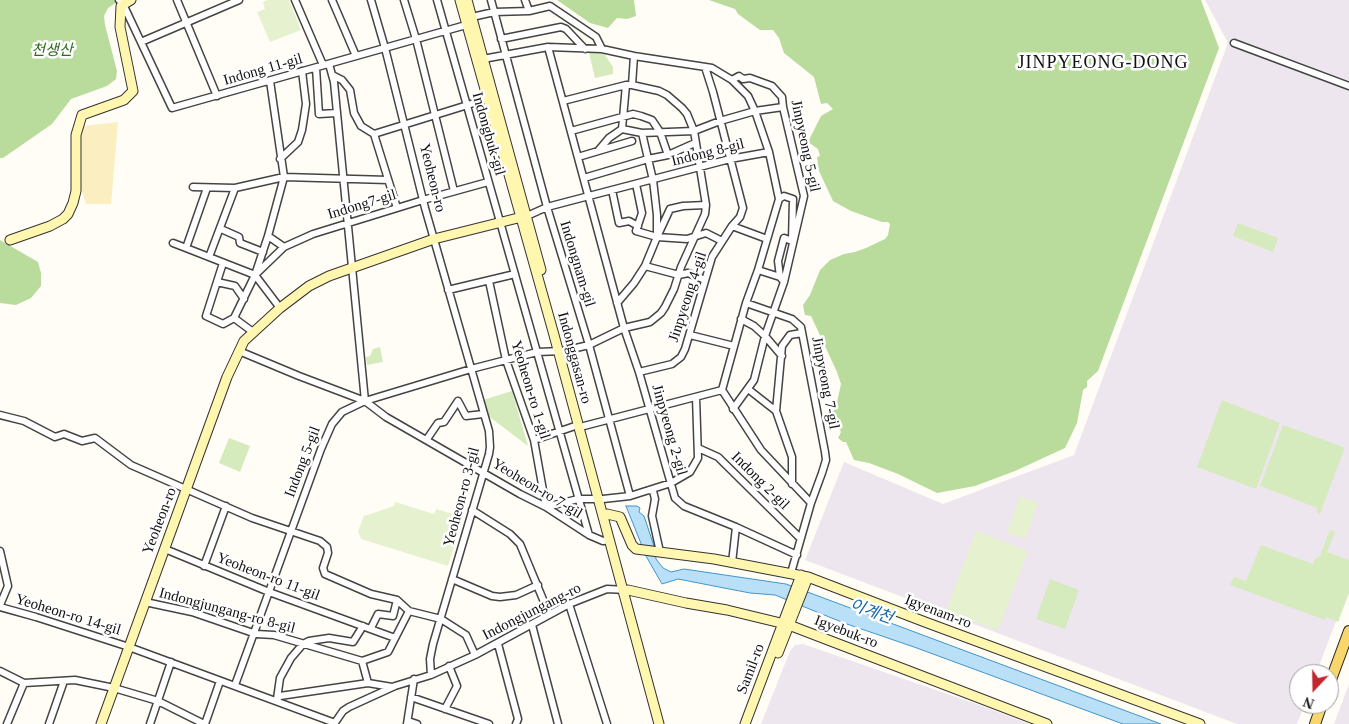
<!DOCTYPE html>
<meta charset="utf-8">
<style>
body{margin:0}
#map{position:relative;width:1349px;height:724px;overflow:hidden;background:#fffdf5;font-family:"Times New Roman",serif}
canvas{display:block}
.north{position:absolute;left:1289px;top:664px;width:50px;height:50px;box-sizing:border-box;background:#fff;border:1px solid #a0a0a0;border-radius:50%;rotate:201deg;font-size:14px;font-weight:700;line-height:20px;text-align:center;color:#111}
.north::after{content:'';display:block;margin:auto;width:18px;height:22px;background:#c4262e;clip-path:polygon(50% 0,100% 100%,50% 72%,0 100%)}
</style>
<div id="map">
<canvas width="1349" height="724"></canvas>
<div class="north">N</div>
</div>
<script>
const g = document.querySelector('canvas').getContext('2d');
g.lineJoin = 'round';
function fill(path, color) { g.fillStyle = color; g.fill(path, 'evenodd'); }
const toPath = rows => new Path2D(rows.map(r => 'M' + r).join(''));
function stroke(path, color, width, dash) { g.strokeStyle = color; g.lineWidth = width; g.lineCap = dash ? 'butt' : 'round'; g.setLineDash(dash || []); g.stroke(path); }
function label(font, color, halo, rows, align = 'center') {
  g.font = font + ' "Times New Roman","Noto Sans KR",serif'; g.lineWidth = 5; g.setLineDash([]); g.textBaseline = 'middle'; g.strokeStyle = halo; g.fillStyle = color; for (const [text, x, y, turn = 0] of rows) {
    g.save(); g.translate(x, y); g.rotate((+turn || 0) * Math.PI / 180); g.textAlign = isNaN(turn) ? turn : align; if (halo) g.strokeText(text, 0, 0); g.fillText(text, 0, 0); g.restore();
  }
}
const industrial = toPath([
 [1205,0,1349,0,1349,587,1316,674,1299,674,1299,704,1305,704,1297,724,1237,724,805,560,844,462,943,504,1074,455,1228,43],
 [803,644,985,707,1029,724,761,724,790,651,795,645],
 [1349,684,1349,724,1334,724]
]);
const green = toPath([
 [596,50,605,55,613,67,613,74,595,78,589,53],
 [1238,223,1278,238,1273,252,1233,236],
 [380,347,383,362,367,365,366,357,370,356,373,349],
 [512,391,528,446,487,415,483,400],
 [1222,400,1280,423,1256,489,1197,467],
 [1283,425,1343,447,1344,450,1320,514,1317,512,1317,508,1260,486],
 [229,438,250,446,240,472,219,463],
 [1330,530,1335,532,1327,552,1349,560,1349,593,1338,622,1326,617,1325,620,1230,585,1234,577,1246,581,1261,545,1313,564,1315,559,1320,556],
 [1050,579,1079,590,1065,629,1036,619]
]);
const forest = toPath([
 [0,0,115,0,117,2,108,8,104,16,105,25,117,71,116,79,107,86,71,99,52,124,3,158,0,158],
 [557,0,634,0,636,16,627,19,617,18,608,28,590,23],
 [709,0,1201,0,1219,48,1098,371,1087,381,1087,387,1083,390,1077,423,1065,448,1015,471,975,486,937,493,898,474,869,463,854,460,846,442,843,442,838,438,841,432,833,413,837,402,841,384,837,372,811,316,805,315,803,305,810,295,820,270,830,260,844,254,855,252,866,248,885,239,888,235,890,224,888,222,882,222,851,211,833,201,819,171,817,157,820,156,818,149,808,142,821,116,833,109,827,103,821,104,814,77,784,53,779,38,773,30,760,30,738,14,735,9],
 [0,240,38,262,41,273,41,286,31,298,16,305,0,303]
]);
const sand = toPath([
 [118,122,111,204,86,204,81,188,79,156,80,137,84,126]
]);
const pitch = toPath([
 [267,0,289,0,301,30,270,42,257,12,265,9,263,2],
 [1020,496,1038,503,1025,539,1007,533],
 [395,502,434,514,436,509,463,517,448,566,361,539,358,531,364,516,394,506],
 [976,531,1028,551,998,630,946,611]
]);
const water = toPath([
 [626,506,637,506,640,508,639,512,644,516,653,543,656,559,663,568,671,572,684,569,786,584,1161,724,1123,724,914,647,844,623,775,595,750,593,678,579,662,584,646,556,626,506]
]);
const street = toPath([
 [119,0,123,4,172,108,466,25],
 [177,0,217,96],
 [295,0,323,65],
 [332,0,356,56],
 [371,0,385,48,425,208,489,431,490,447,489,454,433,644,430,659,431,675],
 [404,0,416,39,454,191],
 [437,0,589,535],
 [491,0,547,207,589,345,630,496],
 [525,0,529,11],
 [472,17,494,12,529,11,550,6,596,37,602,49],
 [501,39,561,27,566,29,585,49],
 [141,42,239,0],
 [1234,43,1349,86],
 [548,47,624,328,639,372,675,498,684,506,736,527,797,555],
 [483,59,548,47,602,49,634,56,712,68,732,80,748,96,755,111,769,152,779,199,758,270,746,303,722,390,761,450,811,503,791,573],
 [329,64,334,82,365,401],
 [316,68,319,114,337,113],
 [332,75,342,80,350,90,354,113,361,126,374,134,487,99],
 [732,80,739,76,743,79,750,78,772,86,782,97,783,107,804,196,784,282,765,336,754,380,733,409],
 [632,85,634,56],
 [622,129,626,85],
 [571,131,633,114,641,116,652,120,660,132,668,155],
 [642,133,653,180,657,215,657,233],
 [374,134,397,208],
 [598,151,609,138,622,129,642,133,694,131,720,121,755,111,783,107],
 [578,157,632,141],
 [280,159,298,142,302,130,306,104,302,71],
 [584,178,648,159,668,155,695,143],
 [636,184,642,213,636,231,657,237,687,239,706,233,722,241],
 [193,187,235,188,284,177,388,180],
 [612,190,619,223,629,221,638,226],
 [779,199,784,196,793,199,792,241,784,238,778,261,780,277,784,282],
 [527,216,547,207,730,159,769,152],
 [732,226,767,239],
 [221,229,239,237,240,243,263,252],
 [268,236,284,247],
 [173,243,186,248,207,188],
 [186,248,255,275,280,308],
 [209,257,235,188],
 [223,263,206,316,223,324,234,318],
 [645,266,679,275,688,273,705,280],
 [758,270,780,277],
 [256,274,284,247,313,234,423,200,488,182],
 [489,281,506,360,534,440,546,507,578,499,598,499],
 [217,282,235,286,244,299],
 [448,290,515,274],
 [617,303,634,283,645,266,657,237,670,209,683,206,706,205],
 [746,303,792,319,801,327,825,452,826,460,822,473,811,503],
 [741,319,754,326,765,336,782,356],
 [253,332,234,318,255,275,268,236,284,177,270,81],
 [690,335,734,346],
 [239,351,299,376,365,401,386,417,520,494,546,507,589,535,603,541,610,540],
 [639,372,672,364,681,357,685,349,712,257,732,226,740,217,743,208,713,92,705,67],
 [748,389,776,411],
 [0,415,24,421,55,437,64,434,82,441,95,438,131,465,252,518,320,541,327,547,328,553,323,568,325,574,371,594,397,600,409,611,441,619,466,635,475,655],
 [584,426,722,390],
 [427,439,438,423,444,422,458,401,466,416,483,414],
 [534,440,578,425],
 [698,448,718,457,800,538],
 [792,484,792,457,776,411,782,346,790,335,802,333],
 [649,490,653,491,655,499,652,516,660,552],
 [603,499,630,496,649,490,671,483,690,472,698,458,696,397],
 [472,510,510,534,520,544,549,614],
 [165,549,269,592,395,638],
 [0,551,8,586,0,605],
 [732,563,736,527],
 [204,566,226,506],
 [452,579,492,596,500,597,516,595,538,585],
 [145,602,192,612,256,634,274,635,362,661,368,683],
 [569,604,607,724],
 [0,607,36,617,129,647,335,723],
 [532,625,558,724],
 [371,628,378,614,393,616,397,600],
 [498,644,518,719,516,724],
 [362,661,388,652,409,611],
 [0,671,24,683,75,680,114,688,158,701,204,724],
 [235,685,321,449,332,424,342,412,365,401,471,369,537,352,563,351,589,345,624,328,650,322,661,313,665,307,674,289,681,267,705,214,706,205,694,131,687,114,682,108,667,95,659,91,632,85,626,85,563,101],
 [411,697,489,724],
 [277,699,280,678,291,658,303,644,309,641,329,638,353,642,363,626],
 [276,700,280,696,368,683,392,687],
 [445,709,457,686,449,666],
 [408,721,417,724],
 [7,724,24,683],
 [49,724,64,681],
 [150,724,171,662],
 [205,724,220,681],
 [334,724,343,711,349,707,395,686,431,675,475,655,569,604,607,589,626,590],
 [407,724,414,679]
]);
const secondary = toPath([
 [460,0,554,335,659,724],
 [467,0,541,270],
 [10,240,50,226,63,219,68,214,73,203,76,191,76,135,82,115,124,100,133,91,120,27,121,6,131,0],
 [607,514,620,517,632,545,636,549,714,559,808,577,925,622,1200,724],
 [628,590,686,603,727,610,789,625,1047,724],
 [778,653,808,577],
 [101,724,227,377,244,341,280,308,309,286,329,276,434,239,526,216],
 [745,724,801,575]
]);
const primary = toPath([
 [1329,685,1349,631],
 [1315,724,1322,704]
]);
const parkNames = [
 ["천생산",52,51]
];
const streetNames = [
 ["Indong 11-gil",263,70,-16],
 ["Indongbuk-gil",488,134,74],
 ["Jinpyeong 5-gil",805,146,78],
 ["Indong 8-gil",708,153,-14],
 ["Yeoheon-ro",432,178,76],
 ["Indong7-gil",362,205,-17],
 ["Indongnam-gil",577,264,73],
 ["Jinpyeong 4-gil",688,297,-72],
 ["Indonggasan-ro",574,358,75],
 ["Jinpyeong 7-gil",825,383,79],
 ["Yeoheon-ro 1-gil",530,390,73],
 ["Jinpyeong 2-gil",669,430,74],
 ["Indong 5-gil",303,462,-69],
 ["Indong 2-gil",760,481,45],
 ["Yeoheon-ro 7-gil",537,489,31],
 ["Yeoheon-ro 3-gil",462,497,-75],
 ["Yeoheon-ro",160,521,-69],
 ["Yeoheon-ro 11-gil",268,577,21],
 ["Indongjungang-ro 8-gil",227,611,15],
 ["Indongjungang-ro",532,612,-27],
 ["Igyenam-ro",938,612,21],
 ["Yeoheon-ro 14-gil",68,615,17],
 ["Igyebuk-ro",846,632,21],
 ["Samil-ro",751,669,-69]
];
const waterNames = [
 ["이계천",871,612,20]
];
const quarterNames = [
 ["JINPYEONG-DONG",1103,63]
];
fill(industrial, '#eee6ef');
fill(green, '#d5ebbd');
fill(forest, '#b9dc9c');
fill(sand, '#fbeec1');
fill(pitch, '#e6f2cf');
fill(water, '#b9e0f7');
stroke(water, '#3f96cf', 1);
stroke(street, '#444', 9);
stroke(secondary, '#333', 11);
stroke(primary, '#222', 12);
stroke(street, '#fff', 6);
stroke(secondary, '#fff6b0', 9);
stroke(primary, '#f9d66b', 10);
label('italic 15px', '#2f6b1f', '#fff', parkNames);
label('15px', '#111', '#fff', streetNames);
label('italic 16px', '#1768a6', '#fff', waterNames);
g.letterSpacing = '1px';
label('18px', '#111', '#fff', quarterNames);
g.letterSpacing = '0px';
</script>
